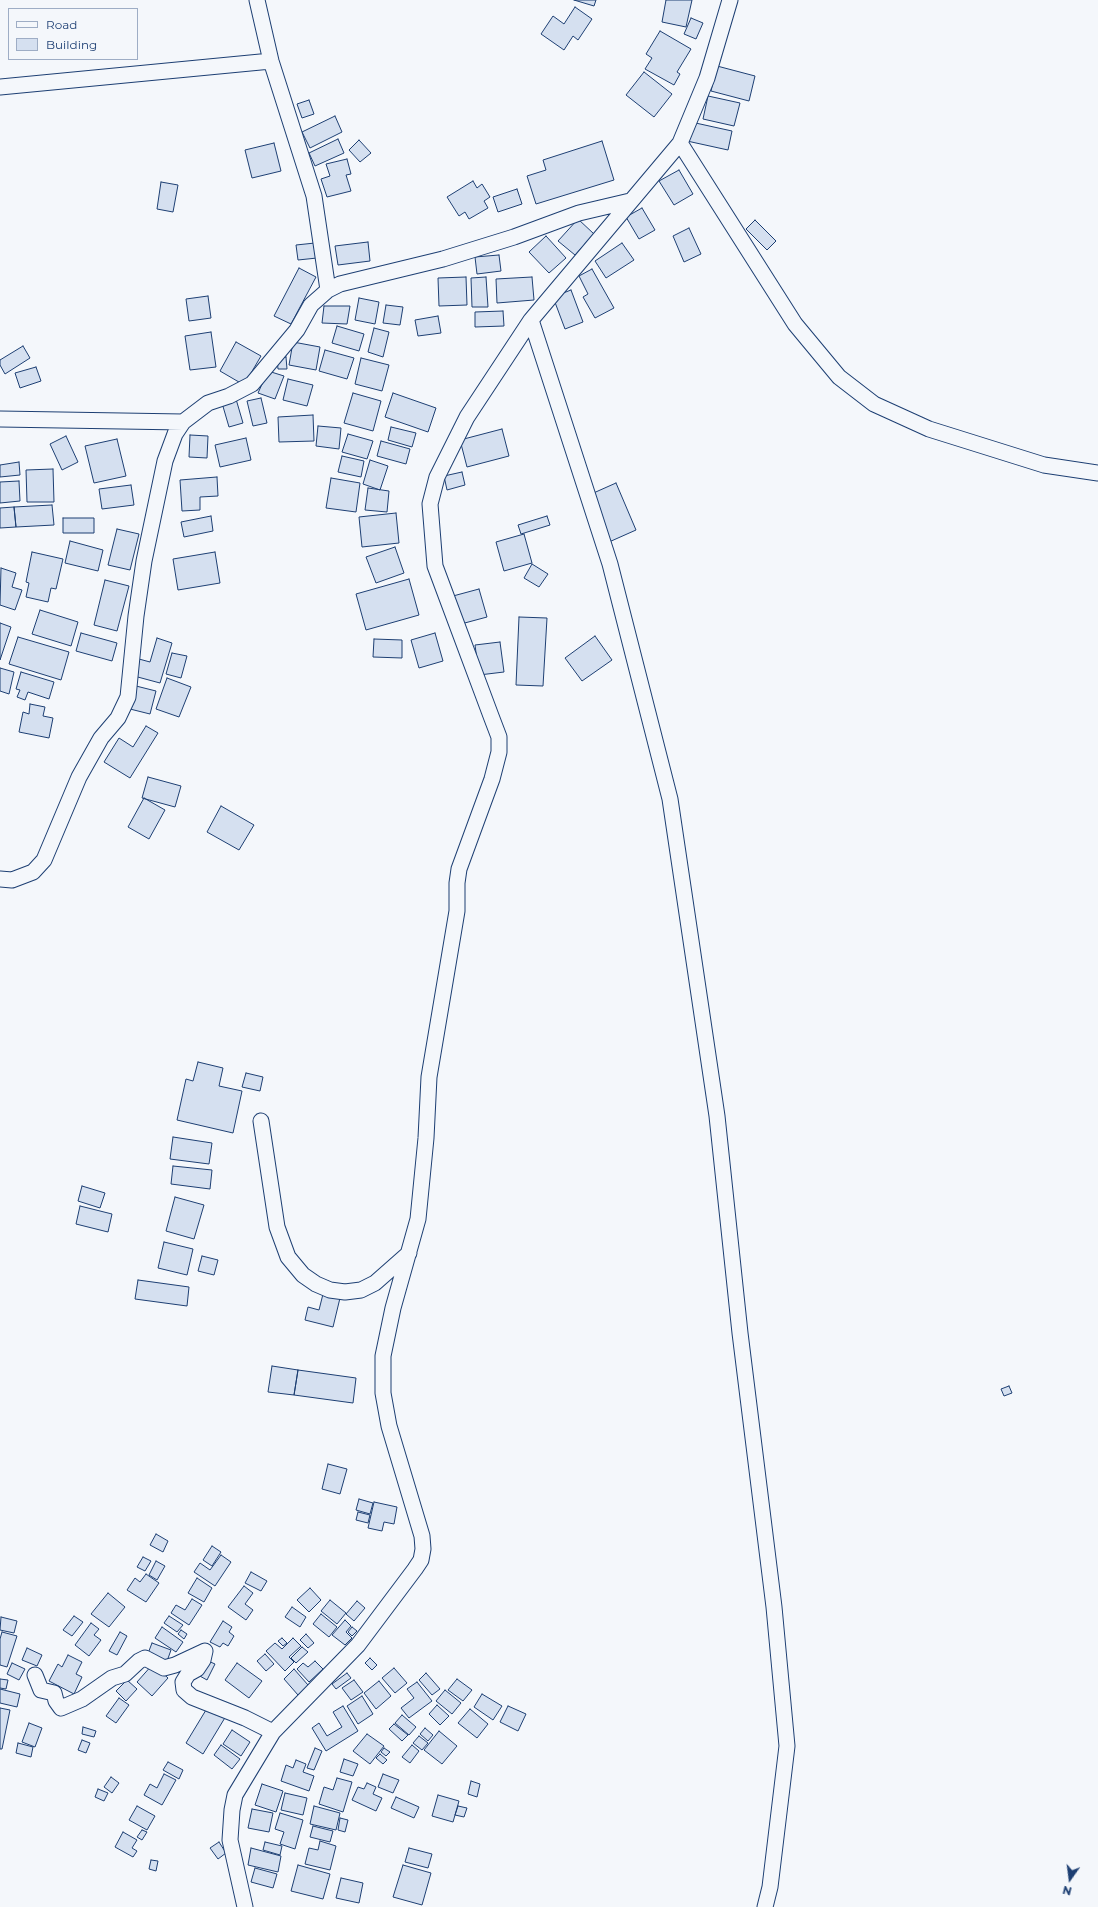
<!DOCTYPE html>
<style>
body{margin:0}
#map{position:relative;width:1098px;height:1907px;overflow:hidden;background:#f4f7fb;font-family:Montserrat,sans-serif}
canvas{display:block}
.legend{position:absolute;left:8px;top:8px;width:130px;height:52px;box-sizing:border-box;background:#f4f7fb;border:1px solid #9eadc5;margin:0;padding:5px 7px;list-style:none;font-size:12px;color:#1d3f73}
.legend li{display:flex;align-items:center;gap:8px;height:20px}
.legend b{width:20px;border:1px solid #9eadc5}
.north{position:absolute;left:1050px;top:1859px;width:40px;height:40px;-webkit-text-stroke:3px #f4f7fb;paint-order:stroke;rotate:194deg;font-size:11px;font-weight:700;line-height:16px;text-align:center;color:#1d3f73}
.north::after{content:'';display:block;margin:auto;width:14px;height:18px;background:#1d3f73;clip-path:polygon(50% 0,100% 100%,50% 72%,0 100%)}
</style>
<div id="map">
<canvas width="1098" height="1907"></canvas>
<ul class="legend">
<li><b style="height:5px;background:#f4f7fb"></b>Road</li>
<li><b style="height:11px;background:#d5e0f0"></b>Building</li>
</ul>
<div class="north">N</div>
</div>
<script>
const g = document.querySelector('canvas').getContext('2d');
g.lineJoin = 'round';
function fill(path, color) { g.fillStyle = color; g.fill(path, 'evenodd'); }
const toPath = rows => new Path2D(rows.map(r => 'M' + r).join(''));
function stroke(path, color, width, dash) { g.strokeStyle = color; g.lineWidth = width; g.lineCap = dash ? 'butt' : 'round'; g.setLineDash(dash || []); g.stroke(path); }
const building = toPath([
 [574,0,596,0,594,6,574,0],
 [666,0,692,0,686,27,662,22,666,0],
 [575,7,592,19,578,40,573,36,564,50,541,34,553,16,564,24,575,7],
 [691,18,703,23,696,39,684,34,691,18],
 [660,31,691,49,677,72,680,74,674,85,645,69,652,58,646,54,660,31],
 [717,66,755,76,749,101,711,91,717,66],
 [644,72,672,94,654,117,626,95,644,72],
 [708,96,740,103,734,126,703,119,708,96],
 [309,100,314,114,302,118,297,104,309,100],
 [335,116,342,132,310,148,302,132,335,116],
 [691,122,732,131,728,150,687,141,691,122],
 [338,139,344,153,315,166,309,153,338,139],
 [359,140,371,153,360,162,349,150,359,140],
 [602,141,614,180,536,204,527,176,546,170,543,160,602,141],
 [274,143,281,171,252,178,245,150,274,143],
 [347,159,351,174,346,175,351,191,327,197,321,179,330,176,326,164,347,159],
 [679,170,693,194,674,205,659,181,679,170],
 [473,181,477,188,482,184,490,197,484,201,488,208,469,219,465,212,459,216,447,197,473,181],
 [161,182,178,185,173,212,157,209,161,182],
 [517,189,522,204,498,212,493,197,517,189],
 [642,208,655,230,639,239,626,217,642,208],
 [578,219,594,234,575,255,558,241,578,219],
 [755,220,776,241,767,250,746,229,755,220],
 [689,228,701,254,684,262,673,236,689,228],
 [546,236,566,258,549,273,529,252,546,236],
 [368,242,370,261,338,265,335,246,368,242],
 [315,243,317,258,298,260,296,245,315,243],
 [622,243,634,260,606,278,595,261,622,243],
 [499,255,501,271,477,274,475,257,499,255],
 [299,268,316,277,291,324,274,316,299,268],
 [592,269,614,308,595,318,583,297,588,294,579,276,592,269],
 [466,277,467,305,439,306,438,278,466,277],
 [486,277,488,307,472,307,471,278,486,277],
 [532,277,534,300,497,303,496,279,532,277],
 [571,290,583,322,565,329,553,297,571,290],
 [208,296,211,318,189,321,186,299,208,296],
 [359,298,379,302,375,324,355,320,359,298],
 [386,305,403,307,400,325,383,323,386,305],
 [324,306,350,306,347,324,322,323,324,306],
 [503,311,504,326,475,327,475,312,503,311],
 [438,316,441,333,418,336,415,320,438,316],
 [337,326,364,334,359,351,332,343,337,326],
 [374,328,389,332,383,357,368,352,374,328],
 [211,332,216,367,190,370,185,336,211,332],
 [236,342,261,356,244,385,220,371,236,342],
 [293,342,320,347,316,370,289,365,293,342],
 [23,346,30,358,5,374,0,365,0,360,23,346],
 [325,350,354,358,347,379,319,371,325,350],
 [286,357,287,369,278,369,277,359,286,357],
 [361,358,389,365,382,391,355,384,361,358],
 [36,367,41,381,20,388,15,373,36,367],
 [268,371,284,376,275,399,258,393,268,371],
 [288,379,313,385,307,406,283,400,288,379],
 [353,393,381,401,373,431,344,423,353,393],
 [393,393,436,408,428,432,385,417,393,393],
 [261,398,267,423,253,426,247,401,261,398],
 [236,399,243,423,229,427,222,403,236,399],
 [313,415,314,441,279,442,278,417,313,415],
 [318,426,341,428,339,449,316,446,318,426],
 [391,427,416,433,412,447,388,440,391,427],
 [502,429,509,456,467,467,460,440,502,429],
 [348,434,373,441,367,459,342,452,348,434],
 [190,435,208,436,207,458,189,457,190,435],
 [66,436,78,462,62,470,50,444,66,436],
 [246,438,251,460,220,467,215,445,246,438],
 [117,439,126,476,94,483,85,446,117,439],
 [381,441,410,449,406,464,377,456,381,441],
 [342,456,364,461,361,477,338,472,342,456],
 [370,460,388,466,380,490,363,484,370,460],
 [19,462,20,475,0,477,0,465,19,462],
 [53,469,54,502,27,502,26,470,53,469],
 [462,472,465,485,447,490,444,476,462,472],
 [217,477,218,496,200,497,200,510,182,511,180,480,217,477],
 [331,478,360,483,356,512,326,508,331,478],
 [19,481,20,501,0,503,0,482,19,481],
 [616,483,636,530,609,542,589,495,616,483],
 [131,485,134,505,102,509,99,489,131,485],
 [368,488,389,491,387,512,365,510,368,488],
 [52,505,54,525,16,527,14,507,52,505],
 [14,507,16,527,0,528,0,508,14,507],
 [396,513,399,543,362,547,359,517,396,513],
 [211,516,213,531,184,537,181,522,211,516],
 [547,516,550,525,521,534,518,525,547,516],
 [63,518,94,518,94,533,63,533,63,518],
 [117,529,139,534,130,570,108,565,117,529],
 [524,534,532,563,504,571,496,542,524,534],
 [70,541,103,550,98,571,65,563,70,541],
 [395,547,404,573,376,583,366,557,395,547],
 [32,552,63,559,56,589,51,588,48,602,26,597,29,583,26,582,32,552],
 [215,552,220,583,178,590,173,559,215,552],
 [532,564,548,574,539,587,524,578,532,564],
 [1,568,16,573,12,587,22,590,15,610,0,605,1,568],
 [409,579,419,615,366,630,356,594,409,579],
 [105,580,129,586,117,631,94,625,105,580],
 [479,589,487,617,461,624,453,596,479,589],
 [40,610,78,622,71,646,32,634,40,610],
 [519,617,547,618,543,686,516,685,519,617],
 [0,623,11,627,0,660,0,623],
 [81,633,117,643,112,661,76,651,81,633],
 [435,633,443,661,419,668,411,640,435,633],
 [595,636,612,660,582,681,565,658,595,636],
 [18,637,69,652,61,680,9,664,18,637],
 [157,638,172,643,160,683,134,676,139,659,150,662,157,638],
 [374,639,402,640,402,658,373,657,374,639],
 [500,642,504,672,479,675,475,645,500,642],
 [172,653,187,656,181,678,166,674,172,653],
 [0,668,14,672,9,694,0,691,0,668],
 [21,672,54,682,49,699,28,692,25,700,17,697,20,690,16,689,21,672],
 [167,678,191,687,179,717,156,709,167,678],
 [136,686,156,691,150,714,130,709,136,686],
 [30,704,45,707,43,716,53,718,49,738,19,732,23,712,29,714,30,704],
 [146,726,158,733,130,778,104,762,119,738,133,747,146,726],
 [148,777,181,786,175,807,142,798,148,777],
 [144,798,165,810,149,839,128,827,144,798],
 [221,806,254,825,239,850,207,832,221,806],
 [198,1062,223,1068,219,1086,242,1091,233,1133,177,1120,186,1079,193,1081,198,1062],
 [246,1073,263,1077,260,1091,242,1087,246,1073],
 [173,1137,212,1143,209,1164,170,1159,173,1137],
 [173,1166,212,1170,210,1189,171,1184,173,1166],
 [82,1186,105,1193,100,1208,78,1201,82,1186],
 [175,1197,204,1205,194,1239,166,1231,175,1197],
 [80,1206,112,1214,108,1232,76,1224,80,1206],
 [164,1242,193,1249,187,1275,158,1268,164,1242],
 [202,1256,218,1260,214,1275,198,1271,202,1256],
 [138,1280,189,1287,187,1306,135,1299,138,1280],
 [323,1294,340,1298,333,1327,305,1320,308,1307,319,1310,323,1294],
 [272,1366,298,1370,294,1395,268,1392,272,1366],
 [298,1370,356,1378,353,1403,294,1395,298,1370],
 [1009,1386,1012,1393,1004,1396,1001,1389,1009,1386],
 [328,1464,347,1469,340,1494,322,1489,328,1464],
 [359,1499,373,1503,370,1514,356,1510,359,1499],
 [374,1502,397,1507,394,1524,384,1522,382,1531,368,1528,374,1502],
 [358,1512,370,1515,368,1523,356,1520,358,1512],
 [156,1534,168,1541,163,1552,150,1545,156,1534],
 [212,1546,221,1552,212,1566,203,1560,212,1546],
 [221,1555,231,1562,215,1586,194,1572,200,1563,210,1570,221,1555],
 [143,1557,151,1561,145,1571,137,1567,143,1557],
 [156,1561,165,1566,157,1580,149,1575,156,1561],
 [251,1572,267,1581,261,1591,245,1583,251,1572],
 [146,1574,159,1583,146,1602,127,1590,135,1578,140,1582,146,1574],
 [197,1578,212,1588,204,1602,188,1593,197,1578],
 [244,1586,253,1593,245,1604,253,1610,246,1620,228,1607,244,1586],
 [310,1588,321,1600,309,1612,297,1600,310,1588],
 [108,1593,125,1607,109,1627,91,1614,108,1593],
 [192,1599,202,1605,189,1625,171,1613,176,1605,185,1610,192,1599],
 [330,1600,346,1613,337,1624,321,1611,330,1600],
 [357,1601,365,1608,354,1621,346,1614,357,1601],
 [292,1607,306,1617,300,1627,285,1617,292,1607],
 [321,1614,337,1627,329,1637,313,1624,321,1614],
 [74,1616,83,1622,72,1636,63,1630,74,1616],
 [169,1616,183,1625,177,1632,164,1623,169,1616],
 [1,1617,17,1621,14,1633,0,1630,1,1617],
 [345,1620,351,1626,346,1632,352,1638,345,1645,332,1635,345,1620],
 [223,1621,232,1627,229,1632,234,1636,228,1646,223,1643,220,1647,210,1642,223,1621],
 [91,1623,99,1629,94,1635,101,1640,89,1656,75,1645,91,1623],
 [162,1627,183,1642,176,1652,155,1638,162,1627],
 [352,1627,357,1631,352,1636,348,1632,352,1627],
 [181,1630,187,1634,184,1639,178,1634,181,1630],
 [2,1632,17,1636,7,1667,0,1665,0,1639,2,1632],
 [120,1632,127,1636,117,1655,109,1651,120,1632],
 [306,1634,314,1643,308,1648,300,1640,306,1634],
 [282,1638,287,1643,283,1646,278,1641,282,1638],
 [293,1638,301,1646,289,1657,294,1662,285,1671,266,1651,275,1643,282,1649,293,1638],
 [152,1643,171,1650,166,1664,147,1656,152,1643],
 [302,1647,308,1652,296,1663,291,1658,302,1647],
 [27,1648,42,1655,37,1666,22,1660,27,1648],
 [265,1654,274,1664,266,1671,257,1661,265,1654],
 [68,1655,82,1662,76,1674,82,1677,74,1694,49,1681,58,1664,62,1667,68,1655],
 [370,1658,377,1665,372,1670,365,1663,370,1658],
 [206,1660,215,1664,207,1680,198,1675,206,1660],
 [315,1661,323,1669,309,1682,297,1669,303,1663,308,1667,315,1661],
 [12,1663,25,1669,19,1680,7,1674,12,1663],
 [237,1663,262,1681,249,1698,225,1680,237,1663],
 [153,1664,168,1678,152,1696,137,1682,153,1664],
 [394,1668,407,1683,395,1693,382,1678,394,1668],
 [294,1669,308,1685,298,1695,284,1679,294,1669],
 [347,1673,351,1678,336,1689,332,1684,347,1673],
 [426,1673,440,1689,432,1695,419,1680,426,1673],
 [0,1679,8,1680,6,1689,0,1688,0,1679],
 [457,1679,472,1690,463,1701,448,1690,457,1679],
 [127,1680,137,1689,126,1701,116,1691,127,1680],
 [354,1680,363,1692,351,1700,342,1688,354,1680],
 [379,1681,391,1696,376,1709,364,1693,379,1681],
 [417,1682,432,1701,409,1718,401,1708,414,1698,407,1689,417,1682],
 [0,1689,20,1694,17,1707,0,1703,0,1689],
 [445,1690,461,1703,452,1714,436,1701,445,1690],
 [482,1694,502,1706,493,1720,474,1707,482,1694],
 [362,1696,373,1714,358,1724,347,1706,362,1696],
 [119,1698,129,1705,116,1723,106,1716,119,1698],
 [209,1705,226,1716,203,1754,186,1743,209,1705],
 [437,1705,449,1716,440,1725,429,1714,437,1705],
 [343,1706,358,1731,326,1751,312,1728,319,1723,327,1736,342,1727,333,1712,343,1706],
 [508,1706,526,1714,518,1731,500,1722,508,1706],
 [0,1708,10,1710,2,1749,0,1749,0,1708],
 [470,1709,488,1724,477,1738,458,1723,470,1709],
 [402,1715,416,1727,409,1735,395,1723,402,1715],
 [29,1723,42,1728,35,1747,22,1742,29,1723],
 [394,1724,408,1735,402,1741,389,1729,394,1724],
 [83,1727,96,1731,94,1737,82,1734,83,1727],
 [425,1728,433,1735,428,1741,420,1734,425,1728],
 [232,1730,250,1742,241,1756,223,1744,232,1730],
 [439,1731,457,1746,442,1764,424,1750,439,1731],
 [367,1734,384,1746,370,1764,353,1751,367,1734],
 [419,1736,428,1743,422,1750,413,1743,419,1736],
 [82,1740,90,1743,86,1753,78,1750,82,1740],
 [18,1743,33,1747,31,1757,16,1753,18,1743],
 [221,1745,240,1759,232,1769,214,1755,221,1745],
 [412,1745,419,1751,410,1763,402,1757,412,1745],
 [315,1748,322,1751,314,1770,307,1768,315,1748],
 [384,1748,390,1752,386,1756,381,1752,384,1748],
 [380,1754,387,1760,383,1764,376,1758,380,1754],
 [344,1759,358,1764,353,1776,340,1772,344,1759],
 [296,1760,306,1764,303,1772,314,1776,309,1791,281,1781,286,1765,293,1768,296,1760],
 [168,1762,183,1770,179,1779,163,1770,168,1762],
 [164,1774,176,1780,162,1805,144,1795,150,1784,157,1788,164,1774],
 [383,1774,399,1780,393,1793,378,1787,383,1774],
 [111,1777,119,1783,112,1793,104,1787,111,1777],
 [337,1778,352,1782,343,1812,319,1804,324,1787,333,1790,337,1778],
 [471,1781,480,1784,477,1797,468,1794,471,1781],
 [367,1783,376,1787,373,1794,382,1798,376,1811,352,1800,358,1787,364,1789,367,1783],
 [262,1784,283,1791,276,1812,255,1805,262,1784],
 [98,1789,108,1793,104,1801,95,1797,98,1789],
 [285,1793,307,1798,303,1815,281,1810,285,1793],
 [438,1795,459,1801,453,1822,432,1816,438,1795],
 [396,1797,419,1807,414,1818,391,1808,396,1797],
 [137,1806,155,1816,147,1830,129,1820,137,1806],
 [314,1806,340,1813,336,1830,310,1824,314,1806],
 [458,1806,467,1808,464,1817,455,1815,458,1806],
 [252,1809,273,1813,269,1832,248,1828,252,1809],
 [280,1813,303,1820,295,1849,280,1844,284,1832,275,1829,280,1813],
 [340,1818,348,1820,345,1832,338,1830,340,1818],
 [313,1826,333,1831,330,1842,310,1837,313,1826],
 [142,1830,147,1832,142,1840,137,1837,142,1830],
 [123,1832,137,1840,132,1848,137,1851,133,1857,115,1847,123,1832],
 [320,1841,336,1846,330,1870,305,1864,309,1848,318,1850,320,1841],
 [219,1842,226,1853,218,1859,210,1848,219,1842],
 [265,1842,282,1846,280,1855,263,1850,265,1842],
 [251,1848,281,1856,278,1872,248,1865,251,1848],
 [409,1848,432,1854,428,1868,405,1862,409,1848],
 [151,1860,158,1861,156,1871,149,1869,151,1860],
 [298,1865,330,1874,323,1899,291,1891,298,1865],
 [403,1865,431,1873,422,1905,393,1897,403,1865],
 [255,1868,277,1874,273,1888,251,1882,255,1868],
 [341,1878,363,1883,359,1903,336,1898,341,1878]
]);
const minor = toPath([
 [257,0,271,61,314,196,328,290],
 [0,87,271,61],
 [680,143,795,324,839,377,874,404,929,429,1044,465,1098,473],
 [531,320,610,564,670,799,717,1116,740,1333,774,1607,787,1746,770,1887,765,1907],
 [0,419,183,422],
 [0,879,12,880,33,872,44,860,79,777,101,738,118,718,128,697,136,616,144,561,165,461,175,434,183,422,208,403,229,396,252,384,297,330,311,305,328,290,340,284,443,259,514,237,579,213,630,201],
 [261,1121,277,1227,288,1257,303,1275,316,1284,330,1290,345,1292,361,1290,375,1283,409,1253],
 [35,1675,41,1690,54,1693,56,1701,61,1708,82,1699,112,1678,125,1674,139,1661,145,1658,164,1668,175,1665,205,1651,203,1660,197,1669,188,1674,183,1682,184,1690,192,1697,245,1718,273,1732],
 [245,1907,230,1840,232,1810,235,1795,273,1732,358,1645,415,1569,421,1560,423,1549,422,1536,389,1426,383,1393,383,1356,393,1308,418,1219,426,1138,429,1077,457,911,457,883,459,869,492,779,499,752,499,737,491,716,435,566,430,504,437,477,467,417,531,320,680,143,707,78,730,0]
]);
fill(building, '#d5e0f0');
stroke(building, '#1d3f73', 1);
stroke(minor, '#1d3f73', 17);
stroke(minor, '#f4f7fb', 15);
</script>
